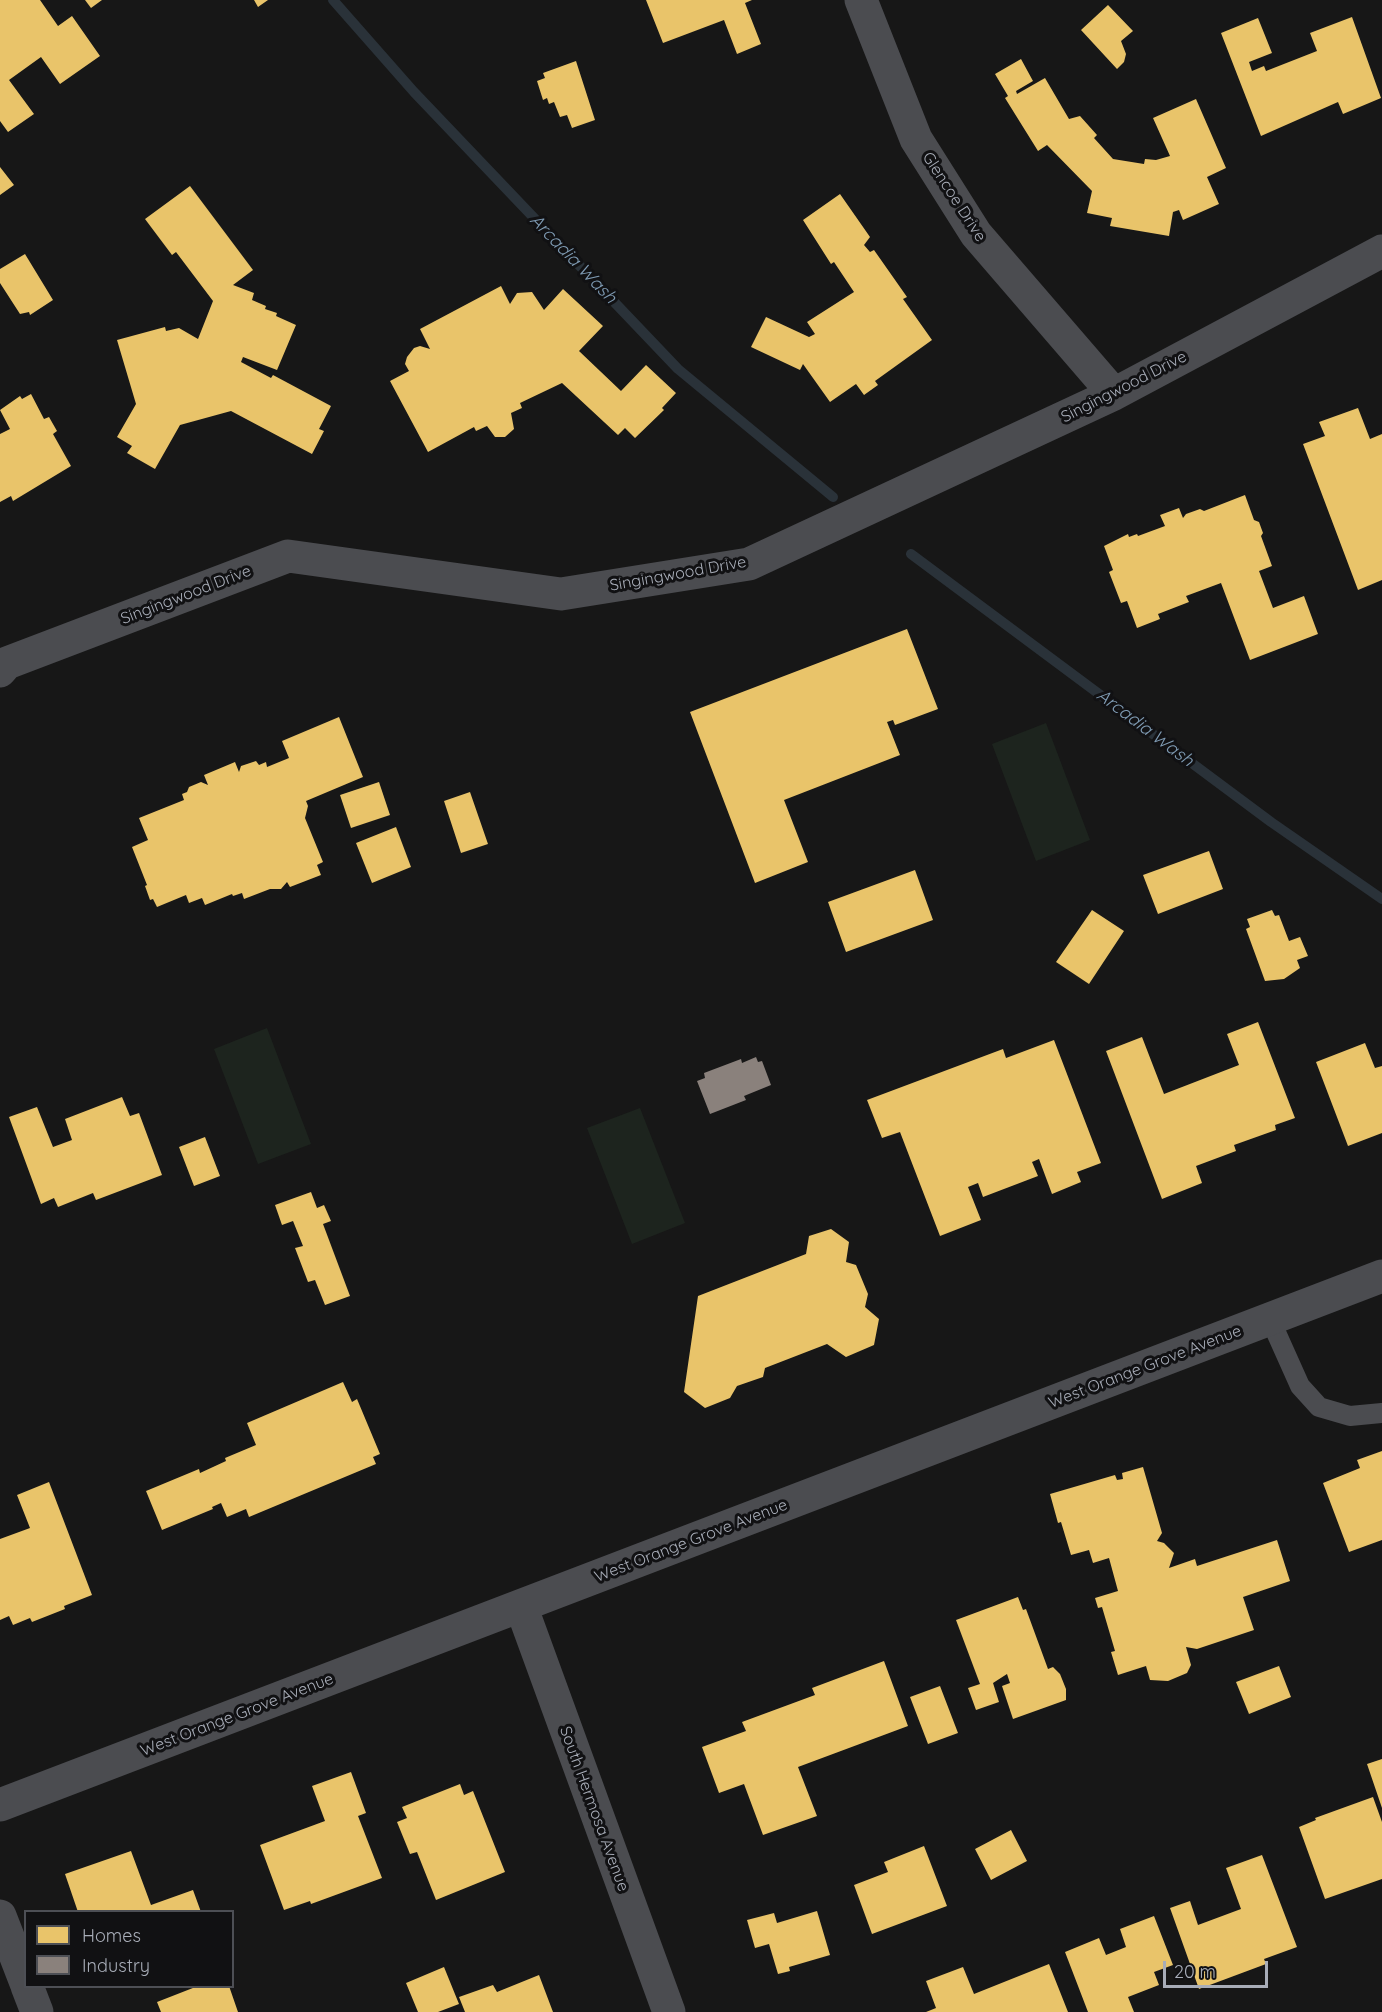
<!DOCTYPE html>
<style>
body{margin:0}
#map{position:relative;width:1382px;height:2012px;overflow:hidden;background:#171717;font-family:Quicksand,sans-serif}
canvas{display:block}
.legend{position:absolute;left:24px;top:1910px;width:210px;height:78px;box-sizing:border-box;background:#111113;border:2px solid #4d4f55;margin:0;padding:8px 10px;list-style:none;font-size:18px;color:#a8adb8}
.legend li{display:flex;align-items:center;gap:12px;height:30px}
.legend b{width:30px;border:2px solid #4d4f55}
.scale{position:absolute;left:1163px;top:1961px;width:105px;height:27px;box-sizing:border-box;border:3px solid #a8adb8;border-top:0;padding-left:8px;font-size:18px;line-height:21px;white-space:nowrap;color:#a8adb8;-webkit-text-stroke:4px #111113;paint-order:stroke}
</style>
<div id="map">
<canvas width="1382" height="2012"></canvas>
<ul class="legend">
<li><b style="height:16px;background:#e9c46a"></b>Homes</li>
<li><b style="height:16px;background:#8a817c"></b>Industry</li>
</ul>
<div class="scale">20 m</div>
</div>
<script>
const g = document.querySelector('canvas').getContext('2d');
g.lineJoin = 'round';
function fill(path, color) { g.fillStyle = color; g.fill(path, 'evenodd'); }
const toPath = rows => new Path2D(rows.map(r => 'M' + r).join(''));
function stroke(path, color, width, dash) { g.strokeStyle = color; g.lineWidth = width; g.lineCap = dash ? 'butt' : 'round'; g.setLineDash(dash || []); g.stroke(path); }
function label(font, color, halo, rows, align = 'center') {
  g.font = font + ' Quicksand,sans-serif'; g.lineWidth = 6; g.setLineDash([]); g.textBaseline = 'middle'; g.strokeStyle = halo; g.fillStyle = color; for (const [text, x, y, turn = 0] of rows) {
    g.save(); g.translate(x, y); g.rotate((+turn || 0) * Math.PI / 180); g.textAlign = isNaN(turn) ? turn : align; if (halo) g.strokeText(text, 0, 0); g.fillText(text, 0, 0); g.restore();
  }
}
const green = toPath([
 [1046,723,1090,840,1036,861,992,744],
 [267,1028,311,1144,258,1164,214,1049],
 [640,1108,685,1223,632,1244,587,1128]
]);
const homes = toPath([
 [0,0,40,0,58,26,72,16,100,56,60,84,41,57,9,80,34,114,8,132,0,121],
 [85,0,102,0,91,8],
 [254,0,268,0,258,7],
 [646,0,752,0,745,3,761,44,737,54,724,20,663,43],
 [1108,5,1133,31,1121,41,1126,54,1124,62,1117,69,1081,30],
 [1352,17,1381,98,1343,114,1338,102,1261,136,1221,33,1258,18,1272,53,1249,62,1252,71,1264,66,1266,71,1317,51,1310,33],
 [1021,59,1033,81,1016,91,1017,94,1045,78,1069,119,1080,116,1097,135,1094,138,1113,159,1144,164,1145,159,1156,160,1170,156,1153,118,1196,99,1226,168,1207,177,1219,204,1183,220,1179,210,1173,212,1169,236,1110,226,1112,218,1087,213,1092,191,1047,145,1038,151,1005,98,1008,96,995,74],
 [576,61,595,120,572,128,567,115,560,117,554,102,549,104,547,98,543,100,537,81,545,78,543,73],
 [0,167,14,185,0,195],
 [190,186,253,270,233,285,254,293,252,300,266,306,265,309,277,313,276,316,296,325,277,370,243,357,241,362,271,378,273,375,331,406,319,429,324,431,312,454,231,411,180,425,155,469,127,453,132,446,117,437,136,404,117,340,165,327,166,331,179,328,198,339,213,301,176,252,172,255,145,219],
 [840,194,870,237,864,245,870,252,874,250,907,297,903,299,932,340,875,381,878,385,864,395,856,384,830,402,803,364,800,370,751,347,766,317,809,337,815,334,807,322,854,292,834,262,831,264,803,220],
 [25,254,53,300,30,315,29,312,20,314,0,283,0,269],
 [501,286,510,304,517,293,532,292,544,310,563,289,603,326,579,351,621,391,646,365,676,393,662,408,664,410,635,438,625,428,618,435,562,383,520,403,522,408,511,413,514,429,505,437,495,437,487,426,476,431,474,427,428,452,390,381,409,371,405,364,407,357,414,348,420,346,430,349,420,329],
 [31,394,44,419,49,417,57,431,53,434,71,466,13,501,11,496,0,502,0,434,10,429,0,410,20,396,22,399],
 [1358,408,1370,439,1382,434,1382,580,1358,590,1303,444,1325,436,1319,422],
 [1245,495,1254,520,1259,522,1263,533,1261,536,1272,566,1259,571,1273,608,1304,596,1318,634,1250,660,1221,583,1186,596,1189,602,1158,614,1160,619,1137,628,1127,601,1121,603,1109,572,1113,570,1104,546,1128,534,1129,537,1137,534,1138,536,1165,526,1160,515,1179,508,1183,518,1186,514,1200,509,1204,511],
 [907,629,938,709,895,725,893,720,887,722,900,755,784,800,808,862,755,883,690,712],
 [339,717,363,777,306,801,308,806,305,818,323,862,317,865,321,875,290,887,287,882,281,889,270,889,244,899,242,893,233,896,232,894,205,905,202,898,189,903,186,895,157,907,153,899,150,900,145,886,147,885,132,847,148,840,139,818,184,800,182,794,187,792,189,787,201,782,208,785,204,775,235,762,239,772,241,766,256,761,259,765,266,762,267,767,289,758,282,741],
 [379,782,390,815,351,828,340,795],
 [470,792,488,844,461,853,444,801],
 [396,827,411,867,372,883,356,843],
 [1209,851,1223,889,1158,914,1143,875],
 [915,870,933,920,846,952,828,902],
 [1092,910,1124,931,1089,984,1056,962],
 [1272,910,1275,916,1279,915,1289,941,1300,937,1308,956,1297,960,1300,968,1284,979,1265,981,1246,929,1250,927,1247,919],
 [1258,1022,1295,1118,1275,1125,1276,1130,1234,1145,1236,1151,1196,1166,1202,1183,1162,1199,1106,1051,1142,1037,1164,1094,1239,1065,1227,1034],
 [1054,1040,1101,1163,1077,1172,1081,1182,1052,1194,1039,1159,1032,1162,1038,1176,983,1197,978,1183,968,1187,981,1220,940,1236,900,1132,882,1138,867,1100,1003,1049,1006,1058],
 [1365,1043,1375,1068,1382,1066,1382,1133,1348,1146,1316,1062],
 [122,1097,130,1116,139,1113,162,1175,96,1200,93,1193,58,1207,54,1198,41,1204,9,1117,37,1107,53,1147,72,1140,65,1119],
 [205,1137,220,1176,194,1186,179,1147],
 [311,1192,317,1208,324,1205,331,1221,323,1224,350,1296,325,1305,315,1280,308,1282,295,1248,303,1246,293,1221,282,1225,275,1205],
 [831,1229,849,1242,846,1262,856,1265,868,1294,865,1307,879,1319,874,1345,846,1357,827,1344,765,1368,763,1377,737,1386,730,1398,705,1408,684,1392,698,1296,806,1254,809,1236],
 [343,1382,352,1402,357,1399,380,1454,373,1457,376,1464,249,1517,246,1509,227,1517,221,1503,212,1507,213,1509,162,1530,146,1491,199,1469,200,1473,226,1461,225,1458,256,1445,247,1423],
 [1382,1451,1382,1540,1349,1552,1323,1483,1360,1468,1357,1460],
 [1143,1467,1162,1533,1157,1541,1164,1543,1174,1553,1169,1568,1195,1559,1197,1566,1277,1540,1290,1581,1243,1597,1254,1630,1197,1649,1186,1647,1191,1665,1187,1673,1168,1681,1150,1680,1146,1666,1118,1675,1111,1652,1115,1651,1102,1607,1098,1608,1095,1598,1118,1591,1109,1558,1093,1563,1089,1550,1071,1555,1061,1522,1058,1523,1050,1494,1115,1475,1117,1480,1123,1479,1122,1473],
 [49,1482,92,1595,64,1606,65,1609,32,1622,30,1618,13,1625,9,1616,0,1620,0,1539,30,1528,17,1495],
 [1018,1597,1023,1610,1026,1609,1048,1669,1053,1667,1060,1674,1066,1689,1066,1700,1013,1719,1002,1686,1010,1683,1007,1674,993,1683,999,1702,976,1710,968,1688,980,1684,956,1620],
 [884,1661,908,1726,798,1767,817,1816,763,1835,744,1784,719,1793,702,1747,746,1731,742,1722,815,1695,812,1688],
 [1279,1666,1291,1697,1249,1714,1236,1682],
 [940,1686,958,1733,928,1744,910,1697],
 [1382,1759,1382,1808,1367,1764],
 [351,1772,366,1813,358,1816,382,1878,311,1904,310,1901,284,1910,260,1845,325,1821,312,1786],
 [460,1784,464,1795,473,1791,505,1872,436,1900,417,1852,410,1854,397,1822,407,1818,402,1807],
 [1373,1797,1382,1822,1382,1879,1325,1899,1299,1827,1316,1820,1315,1818],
 [1011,1830,1027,1861,991,1880,975,1849],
 [924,1846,947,1906,872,1934,854,1885,888,1872,884,1862],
 [131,1851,151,1905,193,1890,201,1912,78,1912,65,1874],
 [1262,1855,1297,1947,1264,1959,1266,1964,1199,1989,1170,1908,1190,1901,1198,1925,1241,1909,1226,1868],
 [817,1911,830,1955,789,1967,790,1971,778,1974,769,1944,755,1948,747,1920,774,1913,777,1923],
 [1154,1916,1173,1965,1154,1972,1159,1985,1128,1997,1134,2012,1088,2012,1065,1952,1099,1938,1106,1955,1126,1947,1120,1929],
 [1049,1964,1068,2012,926,2012,936,2008,926,1981,963,1967,974,1994],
 [444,1967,459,2004,438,2012,418,2012,406,1983],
 [539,1975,553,2012,465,2012,459,1997,493,1985,497,1992],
 [198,1986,229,1986,238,2012,161,2012,157,2002]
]);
const industry = toPath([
 [756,1057,758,1062,762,1061,771,1085,744,1096,746,1100,710,1114,697,1081,705,1078,704,1073,741,1059,742,1063]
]);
const stream = toPath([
 [333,0,414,92,678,369,833,497],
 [911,554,1271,822,1382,899]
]);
const service = toPath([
 [1270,1319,1300,1386,1319,1407,1350,1416,1382,1413]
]);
const minor = toPath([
 [861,0,916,139,976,234,1114,394],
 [0,671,7,663,288,556,561,594,749,564,1114,394,1382,251],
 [521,1606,669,2012],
 [0,1805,1382,1276],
 [0,1916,26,1983],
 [27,1986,37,2012]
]);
const streetNames = [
 ["Glencoe Drive",954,197,57],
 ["Singingwood Drive",1124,387,-27],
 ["Singingwood Drive",678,574,-10],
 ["Singingwood Drive",186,595,-21],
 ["West Orange Grove Avenue",1145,1367,-21],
 ["West Orange Grove Avenue",691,1541,-21],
 ["West Orange Grove Avenue",237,1715,-21],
 ["South Hermosa Avenue",594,1809,70]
];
const waterNames = [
 ["Arcadia Wash",573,259,46],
 ["Arcadia Wash",1145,728,37]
];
fill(green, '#1d241e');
fill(homes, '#e9c46a');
fill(industry, '#8a817c');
stroke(stream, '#2a3239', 10);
stroke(service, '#4b4c50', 20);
stroke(minor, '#4b4c50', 33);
label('16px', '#a8adb8', '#111113', streetNames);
label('italic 18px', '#7f9bb3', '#111113', waterNames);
</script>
